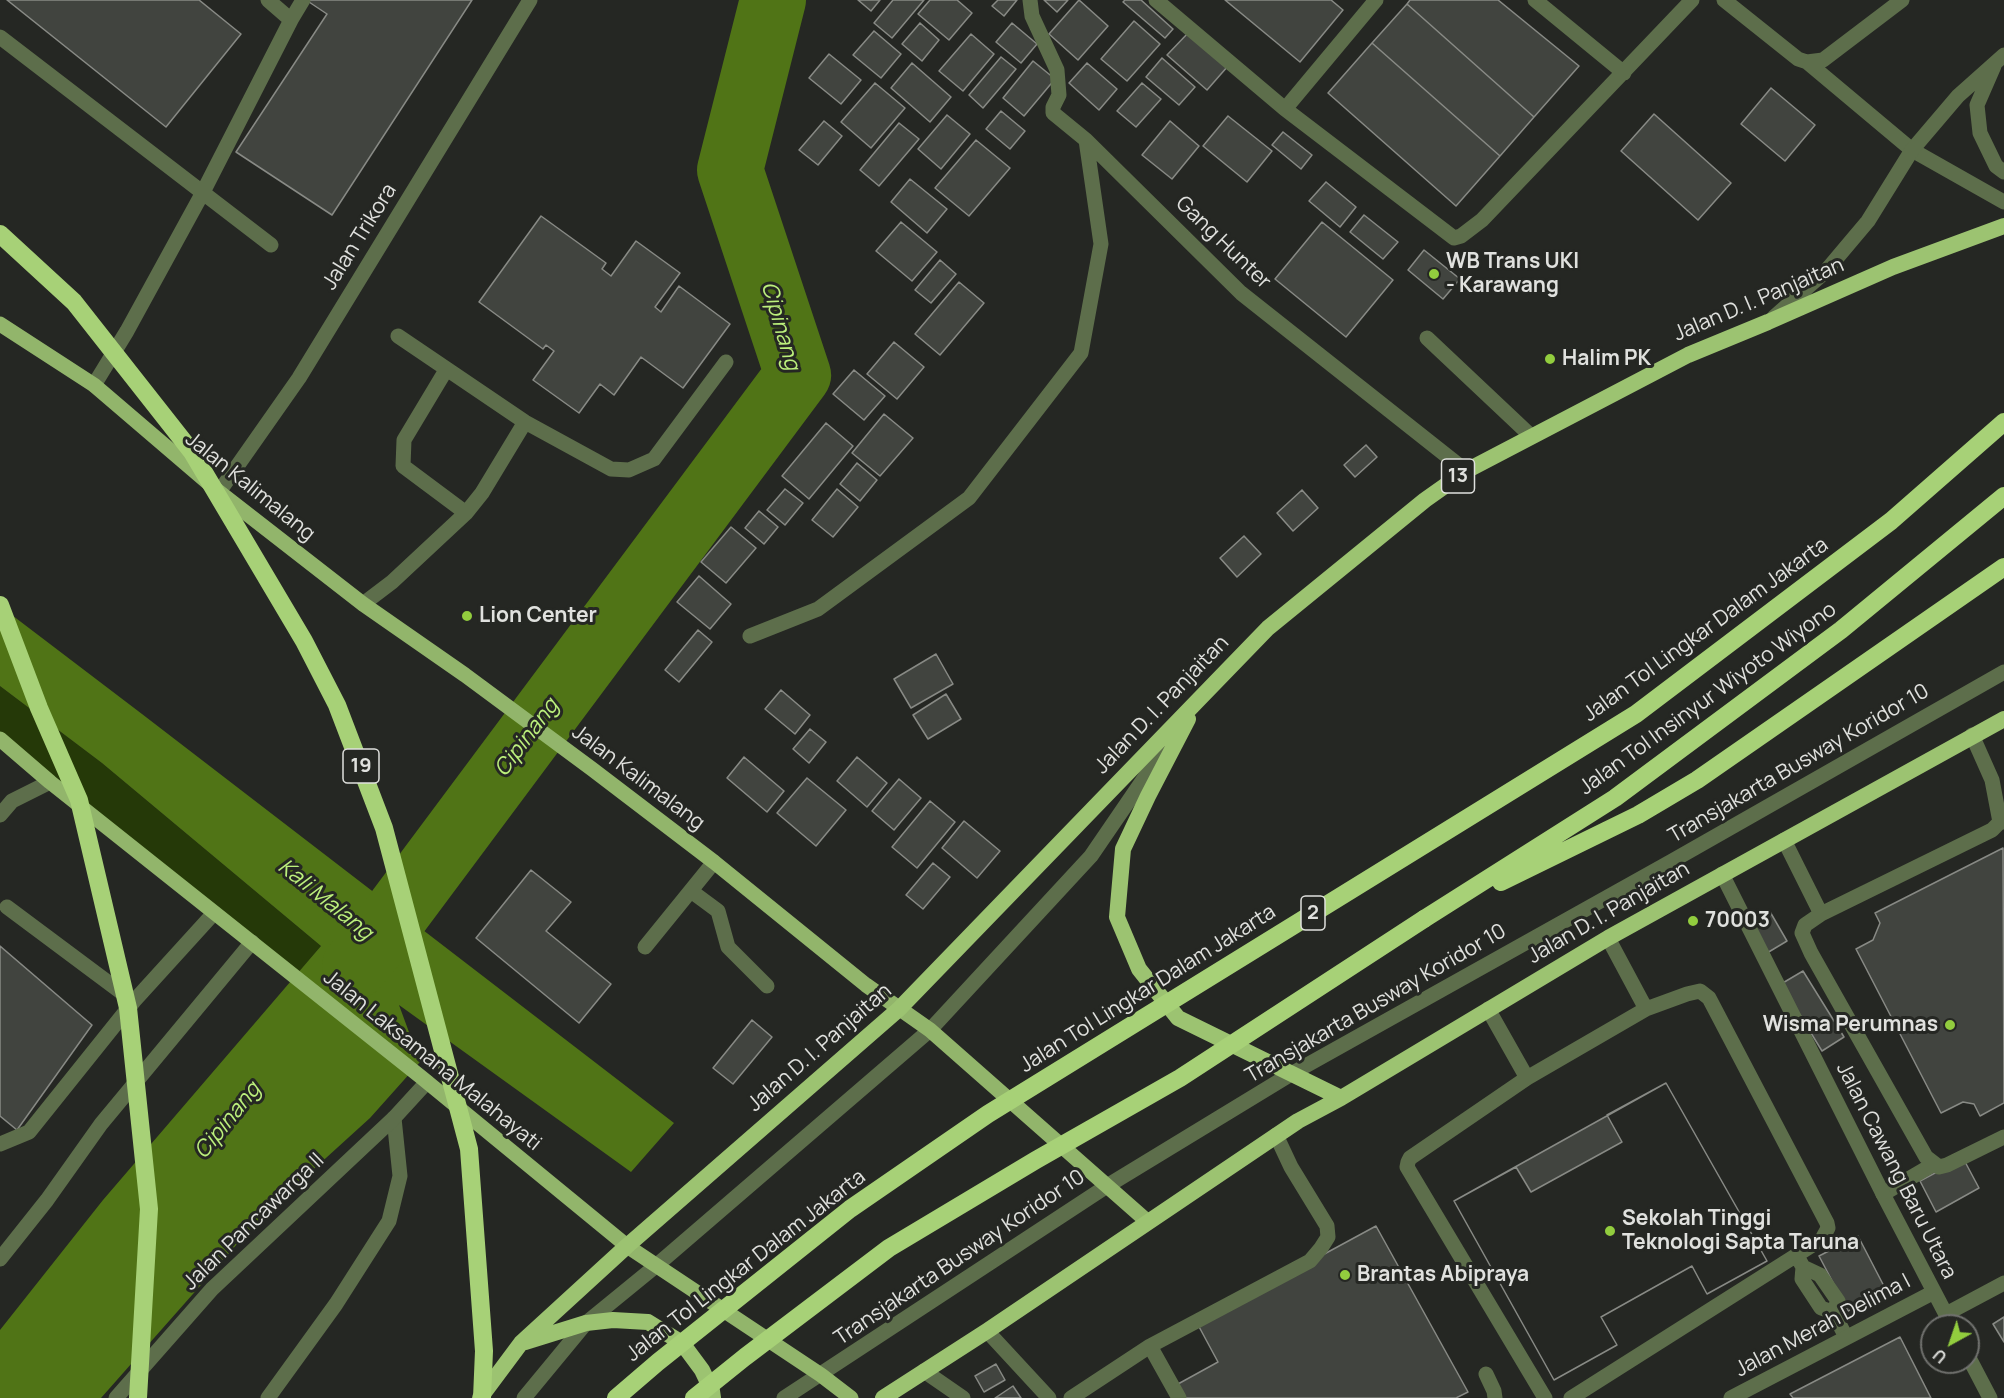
<!DOCTYPE html>
<style>
body{margin:0}
#map{position:relative;width:2004px;height:1398px;overflow:hidden;background:#252723;font-family:Manrope,sans-serif}
canvas{display:block}
.north{position:absolute;left:1920px;top:1314px;width:60px;height:60px;box-sizing:border-box;background:#252723;border:2px solid #70716e;border-radius:50%;rotate:220deg;font-size:16px;font-weight:700;line-height:24px;text-align:center;color:#e0e1de}
.north::after{content:'';display:block;margin:auto;width:21px;height:27px;background:#92cd3e;clip-path:polygon(50% 0,100% 100%,50% 72%,0 100%)}
</style>
<div id="map">
<canvas width="2004" height="1398"></canvas>
<div class="north">U</div>
</div>
<script>
const g = document.querySelector('canvas').getContext('2d');
g.lineJoin = 'round';
function fill(path, color) { g.fillStyle = color; g.fill(path, 'evenodd'); }
const toPath = rows => new Path2D(rows.map(r => 'M' + r).join(''));
function stroke(path, color, width, dash) { g.strokeStyle = color; g.lineWidth = width; g.lineCap = dash ? 'butt' : 'round'; g.setLineDash(dash || []); g.stroke(path); }
function label(font, color, halo, rows, align = 'center') {
  g.font = font + ' Manrope,sans-serif'; g.lineWidth = 6; g.setLineDash([]); g.textBaseline = 'middle'; g.strokeStyle = halo; g.fillStyle = color; for (const [text, x, y, turn = 0] of rows) {
    g.save(); g.translate(x, y); g.rotate((+turn || 0) * Math.PI / 180); g.textAlign = isNaN(turn) ? turn : align; if (halo) g.strokeText(text, 0, 0); g.fillText(text, 0, 0); g.restore();
  }
}
const green = toPath([
 [0,686,102,763,321,946,295,977,0,739]
]);
const water = toPath([
 [0,606,142,714,674,1123,631,1172,399,1005,420,1062,370,1118,261,1217,101,1398,0,1398,0,1330,103,1200,321,946,102,763,0,686]
]);
const river = toPath([
 [355,966,376,941,798,375,730,170,773,0]
]);
const building = toPath([
 [7,0,199,0,241,34,166,127,7,0],
 [310,0,472,0,332,215,236,152,327,14,309,2,310,0],
 [858,0,880,0,871,11,858,0],
 [893,0,924,0,892,38,874,23,893,0],
 [930,0,957,0,972,13,949,40,918,14,930,0],
 [998,0,1017,0,1004,16,992,6,998,0],
 [1044,0,1068,0,1057,12,1044,0],
 [1079,0,1108,26,1078,60,1049,34,1079,0],
 [1125,0,1141,0,1173,29,1165,38,1123,2,1125,0],
 [1225,0,1331,0,1343,10,1300,62,1225,0],
 [1410,0,1498,0,1579,66,1534,117,1407,4,1410,0],
 [1407,4,1534,117,1500,156,1372,43,1407,4],
 [1134,21,1160,44,1127,81,1101,59,1134,21],
 [920,23,939,40,922,61,902,44,920,23],
 [1012,23,1037,44,1021,63,996,42,1012,23],
 [874,31,901,54,881,78,853,55,874,31],
 [1189,32,1228,66,1207,90,1167,55,1189,32],
 [971,34,994,54,963,91,939,71,971,34],
 [1372,43,1500,156,1456,206,1328,93,1372,43],
 [829,54,861,80,841,104,809,78,829,54],
 [1001,57,1016,69,983,108,969,95,1001,57],
 [1162,58,1195,87,1179,105,1146,77,1162,58],
 [1033,61,1055,79,1024,116,1003,98,1033,61],
 [912,63,951,97,930,122,891,88,912,63],
 [1087,63,1117,89,1099,110,1069,83,1087,63],
 [875,83,905,108,871,148,841,122,875,83],
 [1142,83,1161,99,1136,127,1117,111,1142,83],
 [1771,88,1815,125,1785,161,1741,124,1771,88],
 [1001,111,1025,131,1010,149,986,129,1001,111],
 [1654,114,1731,183,1698,220,1621,151,1654,114],
 [947,115,970,134,941,169,918,149,947,115],
 [1228,116,1272,151,1247,182,1203,146,1228,116],
 [824,121,842,136,818,165,799,150,824,121],
 [1170,121,1199,146,1172,179,1142,155,1170,121],
 [899,123,919,139,879,186,860,170,899,123],
 [1283,132,1312,155,1301,169,1272,145,1283,132],
 [976,140,1010,168,969,216,935,188,976,140],
 [910,179,947,209,927,233,891,202,910,179],
 [1326,182,1356,207,1340,227,1309,201,1326,182],
 [1364,215,1398,242,1383,259,1350,232,1364,215],
 [541,216,606,263,602,269,611,276,636,241,680,273,655,307,661,312,679,286,730,324,683,388,641,357,614,395,600,384,579,413,533,380,554,351,546,345,543,349,479,302,541,216],
 [901,222,937,252,912,281,876,251,901,222],
 [1322,222,1393,280,1346,337,1275,279,1322,222],
 [1424,250,1460,279,1443,299,1408,270,1424,250],
 [940,260,956,274,931,303,915,290,940,260],
 [959,282,984,303,940,355,915,334,959,282],
 [894,342,924,367,897,399,867,374,894,342],
 [854,370,885,396,864,420,833,394,854,370],
 [884,414,913,438,880,476,852,453,884,414],
 [826,423,853,446,809,499,782,476,826,423],
 [1366,445,1377,457,1355,477,1344,465,1366,445],
 [857,463,877,480,860,501,840,484,857,463],
 [785,489,803,503,785,525,767,510,785,489],
 [837,489,858,507,833,537,812,520,837,489],
 [1302,490,1318,508,1293,531,1277,513,1302,490],
 [759,511,778,527,764,544,745,528,759,511],
 [731,527,756,548,726,583,701,562,731,527],
 [1244,536,1261,554,1237,577,1220,558,1244,536],
 [699,576,731,604,710,629,677,602,699,576],
 [698,630,712,642,679,682,665,670,698,630],
 [936,654,953,684,911,708,894,679,936,654],
 [781,690,810,715,795,734,765,709,781,690],
 [946,694,961,719,928,739,913,715,946,694],
 [810,729,826,742,809,763,793,749,810,729],
 [744,757,784,791,767,812,727,778,744,757],
 [857,757,887,783,867,807,837,781,857,757],
 [807,778,846,810,816,846,777,813,807,778],
 [899,779,921,798,894,830,872,811,899,779],
 [930,801,955,822,917,868,892,847,930,801],
 [964,821,1000,851,977,878,942,848,964,821],
 [2003,848,2004,1103,1980,1116,1974,1104,1963,1102,1941,1113,1856,949,1873,940,1880,923,1875,913,2003,848],
 [933,863,950,877,923,909,906,895,933,863],
 [531,870,571,902,546,931,611,984,579,1023,476,938,531,870],
 [1769,910,1787,941,1767,953,1749,922,1769,910],
 [0,946,92,1025,17,1130,0,1116,0,946],
 [1803,971,1844,1037,1822,1051,1781,984,1803,971],
 [752,1020,772,1037,733,1084,713,1068,752,1020],
 [1666,1083,1767,1261,1707,1294,1692,1266,1601,1317,1617,1345,1554,1380,1454,1201,1666,1083],
 [1666,1083,1767,1261,1707,1294,1692,1266,1601,1317,1617,1345,1554,1380,1454,1201,1516,1167,1531,1192,1622,1142,1607,1115,1666,1083],
 [1963,1158,1979,1188,1936,1212,1920,1181,1963,1158],
 [1376,1226,1468,1392,1456,1398,1186,1398,1178,1384,1218,1362,1197,1323,1376,1226],
 [1858,1236,1887,1292,1848,1311,1819,1256,1858,1236],
 [2004,1317,2004,1342,1993,1324,2004,1317],
 [1900,1337,1931,1398,1793,1398,1790,1394,1900,1337],
 [996,1364,1005,1380,984,1392,975,1376,996,1364],
 [1013,1386,1021,1398,995,1398,1013,1386]
]);
const service = toPath([
 [268,0,291,20],
 [1030,0,1032,16,1057,70,1059,95,1053,107,1053,113,1086,140,1241,293,1466,471],
 [1156,0,1285,109,1454,238,1461,236,1482,220,1692,0],
 [1535,0,1624,73],
 [1724,0,1798,59,1807,62,1823,60,1902,0],
 [0,37,271,245],
 [1807,62,1912,150,2004,202],
 [1285,109,1376,0],
 [398,336,525,422,611,469,629,470,654,459,726,362],
 [1427,338,1531,436],
 [446,370,404,440,403,466,466,513],
 [94,385,127,331,202,194,291,20,303,0],
 [363,604,392,582,466,513,482,493,525,422],
 [750,636,818,609,969,498,1081,353,1101,244,1086,140],
 [1972,735,1992,780,2000,822],
 [0,815,12,801,50,782],
 [2004,822,2000,822,1992,830,1821,914,1805,925,1802,933,1811,953,1926,1157,1939,1167,1947,1165,2004,1137],
 [1784,840,1821,914],
 [691,891,718,911,728,947,767,986],
 [7,907,129,998],
 [1608,938,1646,1009],
 [645,947,714,862],
 [1488,1009,1527,1078],
 [0,1144,29,1132,134,1001,214,913],
 [1883,1194,1934,1164],
 [1798,1258,1803,1267,1820,1275,1838,1301,1833,1312],
 [1803,1267,1802,1279,1821,1308,1833,1312,1846,1337],
 [987,1331,1049,1398],
 [1150,1346,1179,1398],
 [1486,1374,1494,1391,1495,1398],
 [268,1398,336,1304,389,1221,400,1176,394,1118],
 [524,1398,586,1323,657,1265,930,1030,1091,856,1169,742],
 [784,1398,1107,1186,1291,1074,1672,861,2004,672],
 [1071,1398,1150,1346,1310,1261,1321,1248,1328,1237,1327,1226,1291,1167,1276,1135],
 [1545,1398,1407,1167,1408,1162,1410,1158,1527,1078,1646,1009,1687,994,1700,991,1709,998,1827,1223,1828,1228,1822,1239,1571,1398]
]);
const minor = toPath([
 [219,492,299,378,530,0],
 [1722,874,1883,1194,1952,1326],
 [0,1259,47,1200,101,1124,252,942],
 [1946,1314,2004,1283],
 [1968,1356,1990,1398],
 [116,1398,212,1289,394,1118,427,1082],
 [1731,1398,1934,1292]
]);
const tertiary = toPath([
 [1994,66,1977,105,1980,133,1996,166,2004,172],
 [1774,317,1825,272,1868,221,1912,150,1958,96,2004,55],
 [924,1371,963,1398]
]);
const primary = toPath([
 [0,324,94,385,219,492,363,604,465,675,592,769,714,862,866,985,930,1030,1148,1222],
 [0,739,50,782,421,1077,627,1246,821,1375,851,1398]
]);
const trunk = toPath([
 [1188,719,1148,796,1123,849,1117,917,1139,969,1178,1018,1341,1098],
 [525,1342,586,1323,613,1320,648,1322,682,1343,702,1370,712,1391,713,1398],
 [480,1398,521,1343,627,1246,899,1009,1268,628,1425,500,1466,471,1688,355,1768,322,1893,267,2004,226],
 [883,1398,987,1331,1298,1121,1341,1098,1608,938,2004,719]
]);
const motorway = toPath([
 [1501,882,1638,815,1697,780,2004,567],
 [1424,919,1615,798,1841,630,2004,496]
]);
const motorwayBridge = toPath([
 [0,234,74,302,192,452,304,641,337,705,384,828,469,1149,484,1351,482,1398],
 [0,605,39,708,79,800,128,1008,149,1209,138,1398],
 [616,1398,658,1362,850,1209,988,1114,1636,714,1891,521,2004,422],
 [694,1398,745,1357,889,1248,1036,1160,1180,1078,1424,919]
]);
const markers = [
 [1434,274,6,"#92cd3e"],
 [1550,359,6,"#92cd3e"],
 [467,616,6,"#92cd3e"],
 [1693,921,6,"#92cd3e"],
 [1950,1025,6,"#92cd3e"],
 [1610,1231,6,"#92cd3e"],
 [1345,1275,6,"#92cd3e"]
];
const shields = [
 [1458,476,33],
 [361,766,36],
 [1313,913,24]
];
const shieldNames = [
 ["13",1458,476],
 ["19",361,766],
 ["2",1313,913]
];
const streetNames = [
 ["Jalan Trikora",360,237,-58],
 ["Gang Hunter",1223,243,44],
 ["Jalan D. I. Panjaitan",1759,300,-23],
 ["Jalan Kalimalang",250,487,39],
 ["Jalan Tol Lingkar Dalam Jakarta",1706,630,-36],
 ["Jalan Tol Insinyur Wiyoto Wiyono",1708,699,-36],
 ["Jalan D. I. Panjaitan",1162,705,-46],
 ["Transjakarta Busway Koridor 10",1799,764,-30],
 ["Jalan Kalimalang",638,778,37],
 ["Jalan D. I. Panjaitan",1609,913,-30],
 ["Jalan Tol Lingkar Dalam Jakarta",1148,989,-32],
 ["Transjakarta Busway Koridor 10",1376,1004,-30],
 ["Jalan D. I. Panjaitan",820,1048,-41],
 ["Jalan Laksamana Malahayati",432,1061,39],
 ["Jalan Cawang Baru Utara",1896,1171,63],
 ["Jalan Pancawarga II",254,1222,-44],
 ["Transjakarta Busway Koridor 10",960,1258,-34],
 ["Jalan Tol Lingkar Dalam Jakarta",746,1266,-38],
 ["Jalan Merah Delima I",1823,1326,-28]
];
const poiNames = [
 ["WB Trans UKI",1446,262],
 ["- Karawang",1446,286],
 ["Halim PK",1562,359],
 ["Lion Center",479,616],
 ["70003",1705,921],
 ["Wisma Perumnas",1938,1025,"right"],
 ["Sekolah Tinggi",1622,1219],
 ["Teknologi Sapta Taruna",1622,1243],
 ["Brantas Abipraya",1357,1275]
];
const waterNames = [
 ["Cipinang",780,326,74],
 ["Cipinang",527,738,-53],
 ["Kali Malang",325,900,39],
 ["Cipinang",228,1121,-51]
];
fill(green, '#253908');
fill(water, '#507416');
stroke(river, '#507416', 66);
fill(building, '#41443f');
stroke(building, '#888a85', 1.5);
stroke(service, '#5d6e4b', 15);
stroke(minor, '#5d6e4b', 15);
stroke(tertiary, '#5d6e4b', 15);
stroke(primary, '#92b56b', 15);
stroke(trunk, '#9cc371', 16);
stroke(motorway, '#a7d177', 18);
stroke(motorwayBridge, '#a7d177', 18);
for (const [x, y, r, color] of markers) { const dot = new Path2D(); dot.arc(x, y, r, 0, 2 * Math.PI); g.fillStyle = color; g.fill(dot); stroke(dot, '#252723', 2); }
for (const [x, y, w] of shields) { const box = new Path2D(); box.roundRect(x - w / 2, y - 17, w, 34, 4.5); g.fillStyle = '#252723'; g.fill(box); stroke(box, '#e0e1de', 1.5); }
label('bold 20px', '#e0e1de', null, shieldNames);
label('21px', '#e0e1de', '#252723', streetNames);
label('bold 21px', '#e0e1de', '#252723', poiNames, 'left');
label('italic 22px', '#bcf07c', '#252723', waterNames);
</script>
